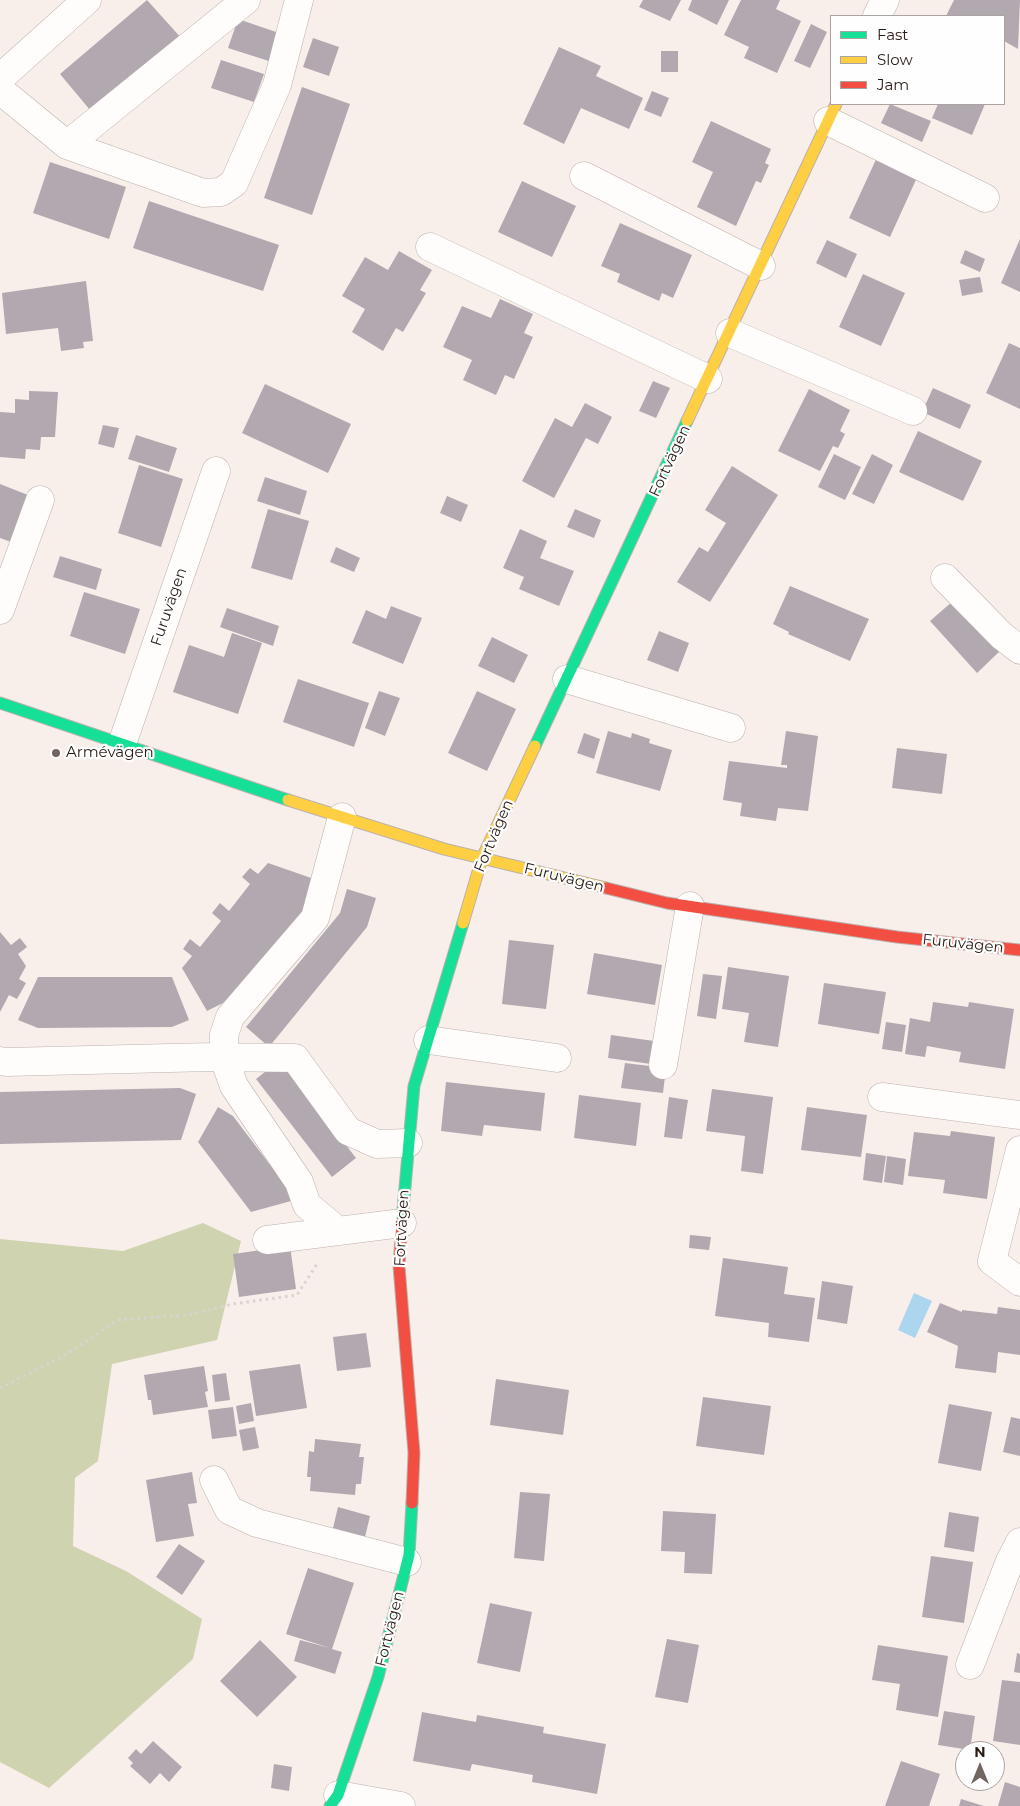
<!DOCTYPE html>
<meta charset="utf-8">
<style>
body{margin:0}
#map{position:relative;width:1020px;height:1806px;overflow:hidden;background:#f8efeb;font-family:Montserrat,sans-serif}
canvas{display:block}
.legend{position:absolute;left:830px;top:15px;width:175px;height:90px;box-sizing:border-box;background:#fefefe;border:1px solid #a9a3a1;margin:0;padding:6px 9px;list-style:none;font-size:15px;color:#291b15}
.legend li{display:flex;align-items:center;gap:10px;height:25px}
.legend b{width:25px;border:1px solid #a9a3a1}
.north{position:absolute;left:955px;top:1741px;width:50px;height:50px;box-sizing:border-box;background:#fefefe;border:1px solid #a9a3a1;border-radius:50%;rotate:0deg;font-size:14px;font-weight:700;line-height:20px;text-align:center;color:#291b15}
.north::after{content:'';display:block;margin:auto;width:18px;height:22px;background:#716560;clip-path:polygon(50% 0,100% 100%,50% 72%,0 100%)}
</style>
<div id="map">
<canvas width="1020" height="1806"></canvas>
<ul class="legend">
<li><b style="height:6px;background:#16e098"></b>Fast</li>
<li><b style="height:6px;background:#ffcf43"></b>Slow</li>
<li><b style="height:6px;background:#f24e42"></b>Jam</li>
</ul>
<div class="north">N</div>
</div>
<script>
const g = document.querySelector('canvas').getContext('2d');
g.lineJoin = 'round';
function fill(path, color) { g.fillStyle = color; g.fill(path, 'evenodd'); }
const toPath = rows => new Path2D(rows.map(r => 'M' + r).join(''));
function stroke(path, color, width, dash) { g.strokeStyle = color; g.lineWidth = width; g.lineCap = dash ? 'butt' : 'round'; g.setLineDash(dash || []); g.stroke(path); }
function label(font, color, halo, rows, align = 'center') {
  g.font = font + ' Montserrat,sans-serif'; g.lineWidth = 4.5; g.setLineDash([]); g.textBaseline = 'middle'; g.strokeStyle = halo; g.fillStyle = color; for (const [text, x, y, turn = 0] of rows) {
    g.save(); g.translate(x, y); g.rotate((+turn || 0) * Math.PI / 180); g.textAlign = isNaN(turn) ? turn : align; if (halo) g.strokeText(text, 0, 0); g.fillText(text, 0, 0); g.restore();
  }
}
const forest = toPath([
 [203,1223,241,1241,217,1340,112,1364,98,1461,75,1478,73,1546,126,1571,202,1619,193,1659,49,1788,0,1762,0,1239,123,1251]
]);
const water = toPath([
 [914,1293,932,1301,915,1338,898,1330]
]);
const building = toPath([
 [147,0,183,40,95,116,60,74],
 [643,0,681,0,670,21,639,7],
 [692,0,729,0,717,25,688,10],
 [741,0,780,0,776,9,801,21,777,73,744,58,749,47,724,35],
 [954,0,1020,0,1018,49,1004,41,1004,16,946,16],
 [238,19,285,35,275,63,228,48],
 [811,24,827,32,810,68,794,61],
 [313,38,339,47,329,76,303,67],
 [559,47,601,66,596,76,643,98,629,129,581,108,564,144,523,124],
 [661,51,678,51,678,72,661,72],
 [221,60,264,74,254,102,211,88],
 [302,87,350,104,312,215,264,198],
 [652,91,669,98,661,117,644,110],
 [890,104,931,121,922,142,881,123],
 [938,104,985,104,972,135,932,118],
 [711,121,771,149,765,163,769,165,761,183,756,181,736,226,697,207,713,172,692,162],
 [879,153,920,171,890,237,849,218],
 [50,162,126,187,109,239,33,213],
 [522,181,576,206,552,257,498,232],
 [149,201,279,245,263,291,133,248],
 [620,223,692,255,673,298,662,293,659,301,617,282,620,274,601,266],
 [1020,239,1020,292,1001,283],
 [827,240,857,254,846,278,816,263],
 [965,250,985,259,980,272,960,263],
 [399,251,432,270,420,290,426,293,403,332,396,328,383,351,352,332,365,309,342,296,365,257,388,270],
 [863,274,905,293,881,346,839,327],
 [980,277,983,292,962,296,959,280],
 [86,281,93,341,83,342,84,348,61,351,58,328,6,334,2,293],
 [500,299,533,314,524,333,533,337,514,379,505,375,496,395,463,380,472,360,443,347,462,306,491,318],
 [1009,343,1020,348,1020,409,986,393],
 [653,381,670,388,656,418,639,411],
 [265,384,351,424,328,473,242,433],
 [933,388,971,405,960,429,922,412],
 [809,389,850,410,840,431,845,434,838,448,833,446,820,471,778,451],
 [29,391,58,392,55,437,41,437,40,450,26,449,25,459,0,457,0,412,15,413,15,399,29,400],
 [585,403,612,417,598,444,586,438,554,498,522,481,555,418,572,427],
 [103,425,119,428,114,448,98,444],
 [918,431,982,461,963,501,899,472],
 [136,435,177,448,169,472,128,459],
 [834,454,861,467,845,500,818,487],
 [872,454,893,465,874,504,852,494],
 [139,465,183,479,161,547,118,533],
 [732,466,778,495,710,602,677,582,699,547,708,552,726,523,705,510],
 [265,477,307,491,300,515,257,501],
 [0,484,28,495,11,542,0,538],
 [447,496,468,505,461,522,440,513],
 [268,509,309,521,292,580,251,568],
 [575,509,601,520,594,538,567,527],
 [520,529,547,541,540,558,574,571,559,606,519,589,524,577,503,568],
 [336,547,360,558,354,572,330,562],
 [60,556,102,569,96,590,53,577],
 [790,586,869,619,850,661,788,634,789,632,773,624],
 [84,592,140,609,125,654,70,636],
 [953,601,1000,651,977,673,930,621],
 [391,606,422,618,403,664,352,643,366,610,386,619],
 [227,608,279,626,273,646,220,627],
 [659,631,689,643,678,672,647,660],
 [232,633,262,643,238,714,173,692,189,645,224,657],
 [492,637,528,655,514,683,478,666],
 [298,679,369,703,354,747,283,722],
 [379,691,400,698,385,736,365,728],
 [477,691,516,709,487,771,448,753],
 [608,731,631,738,632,733,650,739,649,743,672,750,660,791,596,773],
 [786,731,818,736,808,811,778,808,776,821,740,816,742,803,723,800,729,761,787,768,787,765,781,765],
 [584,733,600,739,594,759,577,753],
 [897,748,947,754,942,794,892,788],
 [268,863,317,880,312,899,302,911,309,917,301,926,294,921,225,1002,207,1011,182,968,192,956,183,949,190,939,200,947,221,921,212,913,220,903,229,911,250,884,242,877,250,868,258,874],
 [347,889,376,898,367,927,269,1047,246,1027,340,913],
 [0,932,11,945,20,938,27,947,18,954,26,966,19,979,26,983,17,999,9,995,0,1012],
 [509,940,554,945,546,1009,502,1004],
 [594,953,662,965,655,1005,587,994],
 [728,967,789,976,778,1047,744,1042,749,1013,722,1009],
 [703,974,722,976,716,1019,697,1016],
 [38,977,172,977,189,1020,172,1027,38,1028,18,1020],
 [824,983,886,992,879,1034,818,1024],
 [933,1002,968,1007,969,1002,1014,1009,1005,1069,959,1062,961,1052,927,1046,925,1057,905,1054,910,1018,930,1022],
 [886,1022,906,1025,902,1052,882,1049],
 [611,1035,654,1041,651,1064,608,1058],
 [280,1060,356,1158,332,1177,256,1079],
 [625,1063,666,1068,663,1093,621,1088],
 [446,1082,545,1093,541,1131,484,1125,482,1136,441,1131],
 [180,1088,196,1094,181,1140,0,1144,0,1092],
 [712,1089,773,1097,763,1174,741,1171,745,1136,706,1131],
 [579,1095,641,1103,636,1146,574,1138],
 [669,1097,688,1100,682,1139,664,1137],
 [218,1107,233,1116,286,1186,291,1201,251,1212,198,1142],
 [807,1107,867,1115,861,1157,801,1150],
 [951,1131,995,1137,987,1199,943,1193,945,1180,908,1176,914,1132,950,1136],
 [866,1153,886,1156,882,1183,863,1180],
 [887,1156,906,1159,903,1185,884,1182],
 [690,1235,711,1237,709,1250,689,1248],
 [290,1246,296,1289,239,1297,233,1254],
 [723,1258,788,1267,784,1294,815,1298,809,1342,768,1337,769,1323,715,1316],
 [822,1281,853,1286,847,1324,817,1319],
 [940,1303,962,1312,962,1310,997,1314,998,1307,1020,1310,1020,1355,998,1352,996,1373,955,1368,958,1346,927,1332],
 [366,1333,371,1367,337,1371,333,1337],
 [300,1364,307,1408,256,1416,249,1371],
 [204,1366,208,1391,205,1392,208,1407,153,1415,151,1400,148,1400,144,1375],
 [226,1373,230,1400,215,1402,212,1375],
 [496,1379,569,1390,563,1435,490,1425],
 [703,1397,771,1406,764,1455,696,1446],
 [251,1403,254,1421,239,1424,236,1406],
 [949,1404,992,1412,981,1471,938,1463],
 [233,1407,237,1436,212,1439,208,1410],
 [1011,1417,1020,1419,1020,1456,1003,1452],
 [255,1427,259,1448,243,1451,239,1430],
 [315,1439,361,1444,359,1457,364,1457,361,1484,356,1484,355,1495,310,1491,311,1477,307,1477,309,1451,314,1452],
 [192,1472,197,1503,188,1504,194,1536,156,1542,146,1480],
 [520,1492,550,1494,544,1561,514,1558],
 [338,1507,370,1516,365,1537,333,1528],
 [663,1511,716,1514,712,1574,684,1573,685,1552,661,1551],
 [949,1512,979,1517,974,1552,944,1547],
 [179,1544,205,1561,182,1595,156,1577],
 [931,1556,973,1562,964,1623,922,1617],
 [308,1568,354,1583,332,1649,342,1652,335,1674,294,1661,300,1640,330,1648,286,1634],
 [490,1603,532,1612,520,1672,477,1663],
 [667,1639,699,1645,688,1703,655,1697],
 [260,1640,297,1677,257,1717,220,1681],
 [878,1645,948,1656,938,1717,896,1710,900,1684,872,1680],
 [1017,1653,1020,1654,1020,1673,1014,1672],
 [1002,1680,1020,1682,1020,1745,993,1741],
 [944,1711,975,1716,970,1750,938,1745],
 [422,1712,476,1722,477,1715,544,1727,543,1733,606,1744,597,1794,532,1782,533,1775,472,1764,470,1771,413,1761],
 [153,1741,182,1767,169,1782,160,1773,150,1784,130,1766,133,1763,128,1758,136,1749,141,1754],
 [901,1761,940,1774,929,1806,885,1806],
 [274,1764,292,1767,289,1791,271,1788],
 [1005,1782,1020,1787,1020,1806,998,1806],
 [961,1799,984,1806,959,1806]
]);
const path = toPath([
 [0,1388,62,1357,118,1320,188,1315,233,1304,297,1295,317,1264]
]);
const street = toPath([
 [877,16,885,0],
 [0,78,87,0],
 [0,90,67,145,246,0],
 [828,121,985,198],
 [67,145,203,193,221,192,234,183,277,85,299,0],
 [584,176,761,266],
 [430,247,708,379],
 [730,333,913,411],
 [945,578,1002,636,1020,650],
 [0,610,40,500],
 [567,679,731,728],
 [122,744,216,471],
 [428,1040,557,1058],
 [0,1061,7,1062,211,1057,295,1058,348,1131,377,1144,408,1143],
 [663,1065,690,906],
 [882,1097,1020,1115],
 [1020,1150,992,1261,1020,1282],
 [338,1231,307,1205,299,1182,234,1086,224,1058,224,1035,230,1017,315,918,342,817],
 [267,1240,402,1223],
 [214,1480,229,1510,257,1523,407,1562],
 [970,1665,1010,1561,1020,1542],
 [338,1795,401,1806]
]);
const fast = toPath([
 [0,703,288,800],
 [535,746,687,421],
 [402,1221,414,1086,463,923],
 [330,1806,338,1795,378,1677,409,1555,412,1503]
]);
const slow = toPath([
 [687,421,836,104],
 [288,800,444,849,606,888],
 [463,923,482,858,535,746]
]);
const jam = toPath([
 [606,888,667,903,897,937,1020,950],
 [402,1221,399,1266,414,1453,412,1503]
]);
const markers = [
 [56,753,5,"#716560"]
];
const streetNames = [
 ["Fortvägen",670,461,-65],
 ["Furuvägen",169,607,-71],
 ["Fortvägen",494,836,-67],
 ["Furuvägen",564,878,14],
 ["Furuvägen",963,944,6],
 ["Fortvägen",402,1228,-87],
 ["Fortvägen",390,1629,-76]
];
const poiNames = [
 ["Armévägen",66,753]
];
fill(forest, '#cfd3af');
fill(water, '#abd6ee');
fill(building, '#b2a9b0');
stroke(street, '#bcb1ac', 29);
stroke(fast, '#bcb1ac', 13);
stroke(slow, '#bcb1ac', 13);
stroke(jam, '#bcb1ac', 13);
stroke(path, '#d7d4d2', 3, [2.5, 4]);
stroke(street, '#fefdfc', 28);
stroke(fast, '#16e098', 11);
stroke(slow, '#ffcf43', 11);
stroke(jam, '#f24e42', 11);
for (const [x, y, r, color] of markers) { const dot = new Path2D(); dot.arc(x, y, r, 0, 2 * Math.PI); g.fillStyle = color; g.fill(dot); stroke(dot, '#fefefe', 2); }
label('15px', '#291b15', '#fefefe', streetNames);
label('15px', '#291b15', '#fefefe', poiNames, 'left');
</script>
